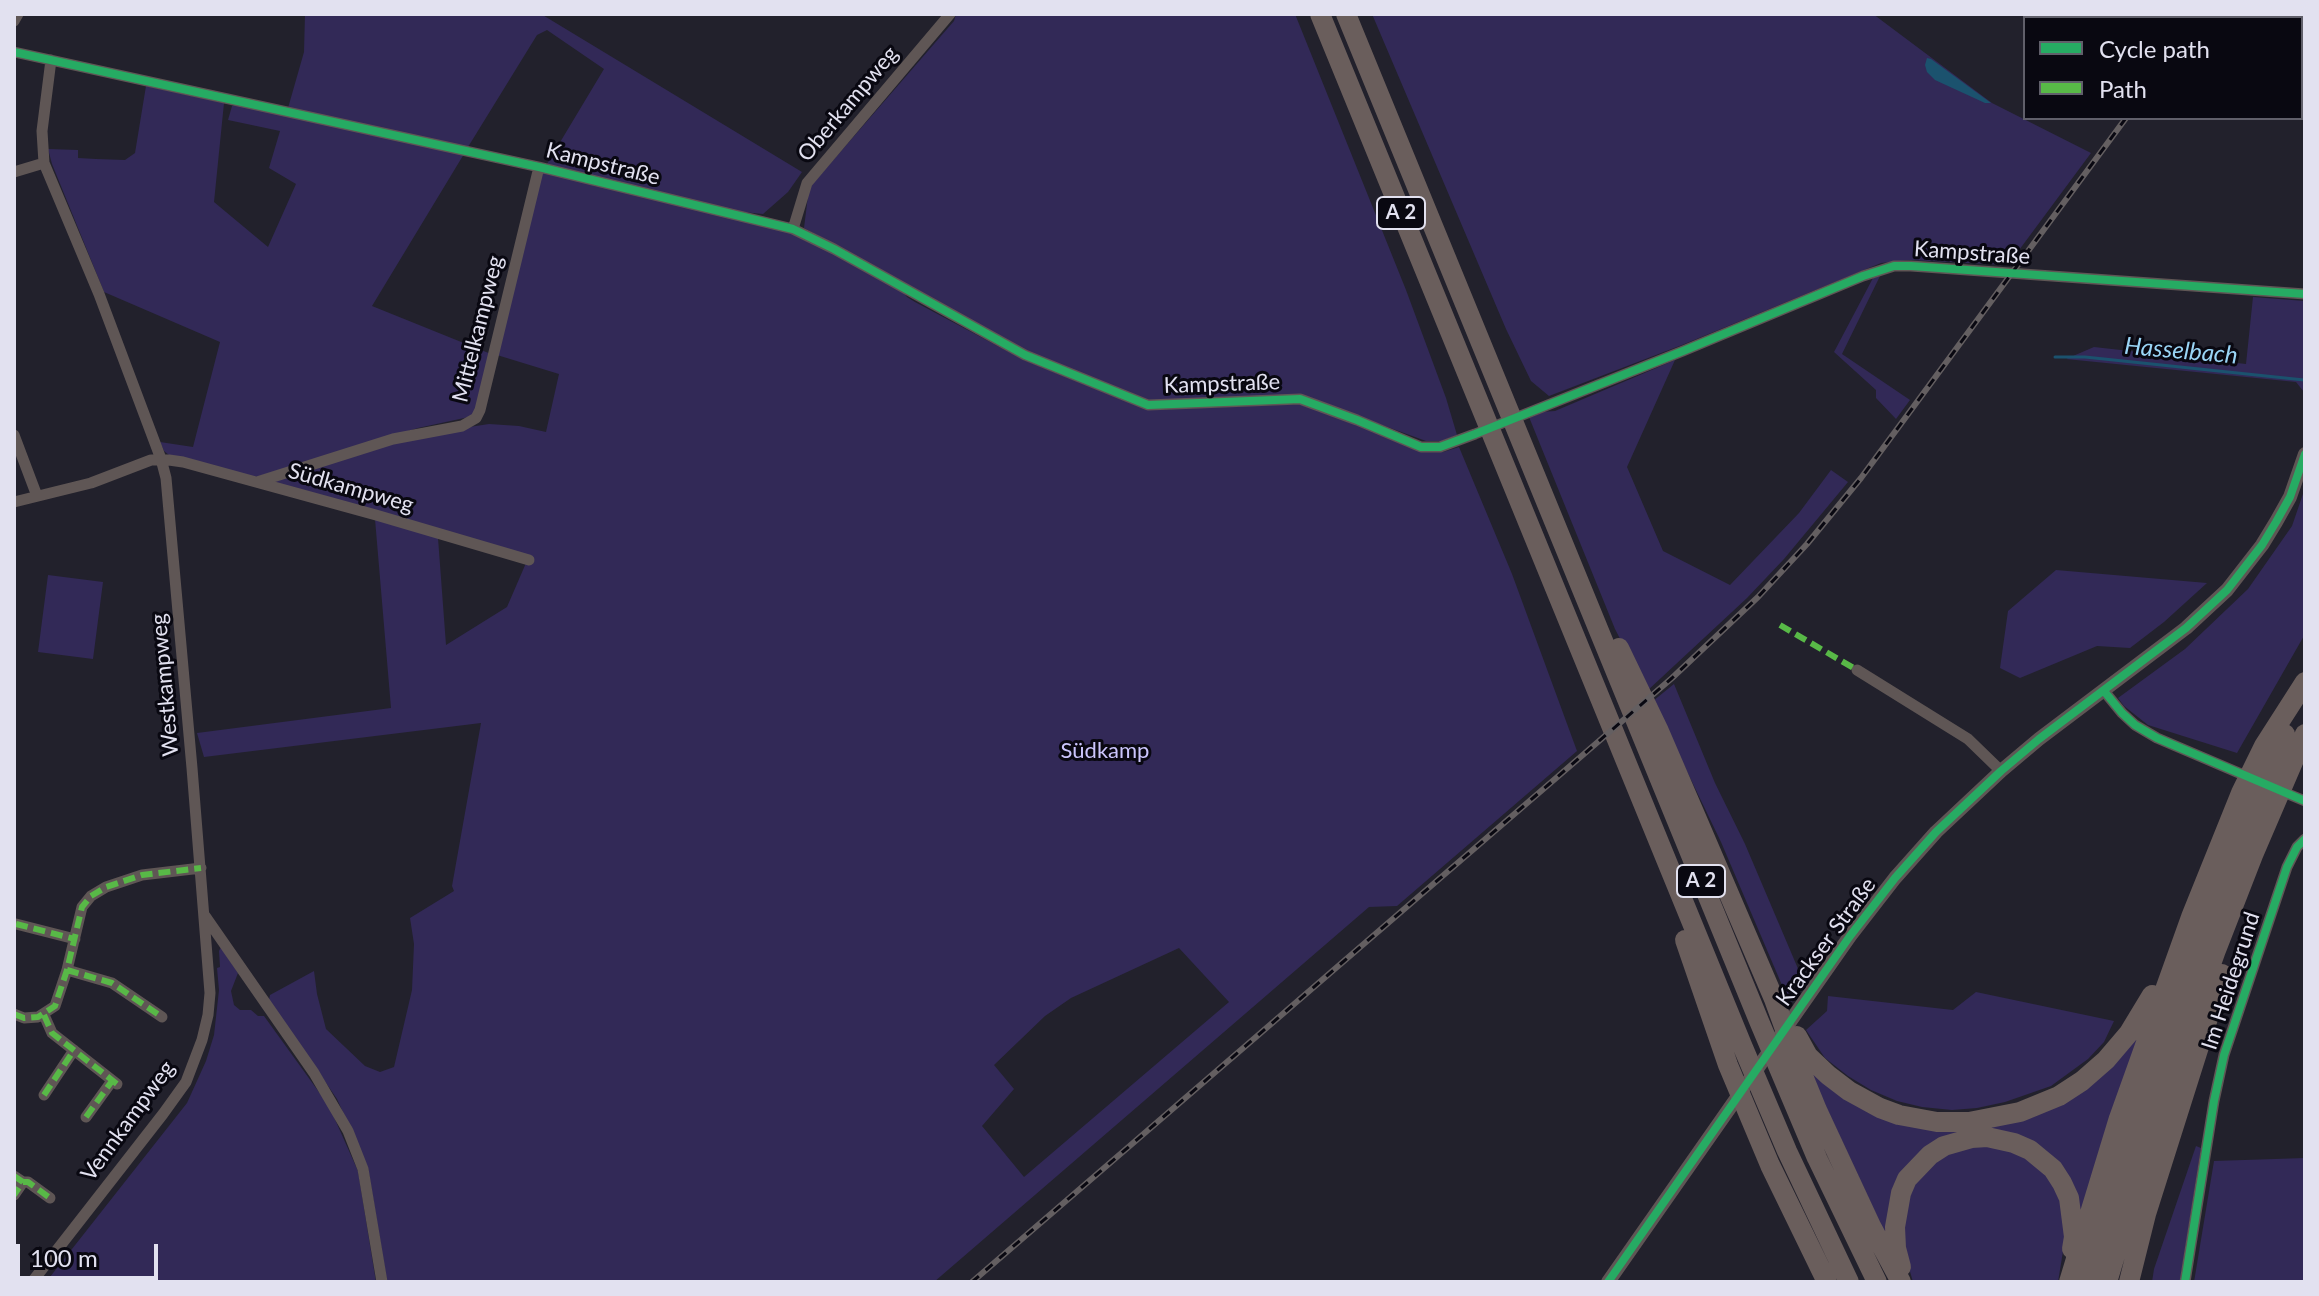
<!DOCTYPE html>
<meta charset="utf-8">
<style>
body{margin:0}
#map{position:relative;width:2319px;height:1296px;overflow:hidden;background:#22212c;font-family:Lato,sans-serif}
canvas{display:block}
.frame{position:absolute;inset:0;border:16px solid #e2e1f0;pointer-events:none}
.legend{position:absolute;left:2023px;top:16px;width:280px;height:104px;box-sizing:border-box;background:#090811;border:2px solid #605f6a;margin:0;padding:10px 14px;list-style:none;font-size:24px;color:#e2e1f0}
.legend li{display:flex;align-items:center;gap:16px;height:40px}
.legend b{width:40px;border:2px solid #605f6a}
.scale{position:absolute;left:16px;top:1244px;width:142px;height:36px;box-sizing:border-box;border:4px solid #e2e1f0;border-top:0;padding-left:10px;font-size:24px;line-height:28px;white-space:nowrap;color:#e2e1f0;-webkit-text-stroke:6px #090811;paint-order:stroke}
</style>
<div id="map">
<canvas width="2319" height="1296"></canvas>
<div class="frame"></div>
<ul class="legend">
<li><b style="height:10px;background:#26ab63"></b>Cycle path</li>
<li><b style="height:10px;background:#58b947"></b>Path</li>
</ul>
<div class="scale">100 m</div>
</div>
<script>
const g = document.querySelector('canvas').getContext('2d');
g.lineJoin = 'round';
function fill(path, color) { g.fillStyle = color; g.fill(path, 'evenodd'); }
const toPath = rows => new Path2D(rows.map(r => 'M' + r).join(''));
function stroke(path, color, width, dash) { g.strokeStyle = color; g.lineWidth = width; g.lineCap = dash ? 'butt' : 'round'; g.setLineDash(dash || []); g.stroke(path); }
function label(font, color, halo, rows, align = 'center') {
  g.font = font + ' Lato,sans-serif'; g.lineWidth = 6; g.setLineDash([]); g.textBaseline = 'middle'; g.strokeStyle = halo; g.fillStyle = color; for (const [text, x, y, turn = 0] of rows) {
    g.save(); g.translate(x, y); g.rotate((+turn || 0) * Math.PI / 180); g.textAlign = isNaN(turn) ? turn : align; if (halo) g.strokeText(text, 0, 0); g.fillText(text, 0, 0); g.restore();
  }
}
const green = toPath([
 [305,14,541,14,802,172,788,192,763,214,732,211,547,164,604,69,547,30,537,35,468,147,288,108,304,52],
 [956,14,1295,14,1406,290,1446,398,1457,435,1442,441,1426,441,1302,396,1150,401,1031,353,804,228,809,188,954,21],
 [1372,14,1873,14,1992,103,2091,153,2008,265,1911,260,1881,263,1682,345,1549,396,1531,381,1506,329],
 [146,86,224,103,214,202,268,247,296,184,269,168,280,131,228,120,232,106,236,105,464,154,372,306,491,354,478,415,418,428,260,476,255,477,169,455,164,451,160,442,193,447,220,342,104,292,52,164,48,149,78,150,78,158,96,159,125,160,135,153],
 [538,171,802,236,903,292,907,297,915,302,1024,360,1148,410,1299,404,1349,421,1421,452,1443,452,1459,447,1512,574,1577,751,1397,906,1369,907,934,1282,387,1282,368,1168,337,1099,269,1000,270,995,314,971,317,994,326,1029,365,1066,380,1072,394,1067,412,990,414,944,410,918,454,891,452,886,481,723,204,757,197,733,391,708,375,519,438,538,446,645,507,607,526,563,281,486,275,481,417,435,489,424,519,426,546,432,559,374,497,355],
 [1179,948,1229,1002,1024,1177,982,1126,1014,1089,994,1065,1045,1016,1071,998],
 [1880,276,1842,354,1910,400,1896,419,1876,398,1876,390,1834,352,1873,278],
 [2253,297,2305,301,2304,392,2296,382,2066,359,2094,347,2246,364],
 [1675,360,1627,467,1663,551,1730,585,1799,513,1831,470,1848,482,1784,559,1747,598,1647,691,1615,629,1529,417,1540,412,1555,411],
 [2305,488,2305,634,2237,753,2148,725,2124,706,2118,698,2185,649,2248,589,2292,526],
 [2056,570,2207,583,2164,622,2130,648,2097,646,2020,678,2000,668,2008,611],
 [48,575,103,582,93,659,38,652],
 [1674,684,1715,783,1745,844,1799,971,1798,992,1790,1004,1721,842,1653,701],
 [221,947,238,973,231,991,234,1005,240,1010,251,1010,258,1016,264,1016,329,1106,358,1171,376,1282,46,1282,187,1103,206,1061,214,1035,219,990,217,968,220,967,219,951],
 [1976,992,2114,1021,2104,1042,2088,1059,2051,1086,2005,1102,1977,1108,1952,1110,1922,1107,1897,1101,1871,1090,1848,1076,1825,1058,1806,1030,1827,1011,1828,996,1953,1010],
 [2140,1032,2080,1222,2029,1140,1932,1143,1889,1242,1804,1060,1862,1107,2014,1120],
 [2000,1145,2025,1155,2046,1173,2062,1198,2065,1239,2058,1282,1913,1282,1903,1247,1901,1224,1914,1181,1947,1150],
 [2196,1146,2201,1148,2180,1282,2152,1282,2154,1269],
 [2305,1158,2305,1282,2194,1282,2214,1161]
]);
const water = toPath([
 [1927,58,1931,59,1991,103,1985,103,1935,80,1927,72,1925,65]
]);
const stream = toPath([
 [2055,357,2085,357,2304,380]
]);
const minor = toPath([
 [14,21,18,14],
 [14,52,539,167,793,229,834,249,1025,355,1148,405,1300,399,1357,420,1421,447,1440,447,1475,434,1683,351,1863,276,1894,266,1911,266,2305,294],
 [14,172,44,163],
 [793,229,807,183,950,14],
 [14,435,37,496],
 [257,482,393,439,462,426,476,418,480,410,539,167],
 [14,502,91,483,151,460,169,460,183,462,376,515,529,560],
 [1857,670,1968,739,2001,771],
 [2104,691,2122,713,2135,725,2157,738,2253,779],
 [2276,789,2305,801],
 [205,916,314,1073,348,1131,363,1169,382,1282],
 [16,924,75,939],
 [67,970,112,983,162,1017],
 [14,1014,24,1018,38,1017,55,1006,67,970,82,907,91,896,106,887,142,875,201,868],
 [44,1015,52,1033,117,1084],
 [44,1095,74,1050],
 [86,1117,112,1081],
 [14,1176,23,1182,14,1195],
 [23,1182,28,1182,50,1198],
 [32,1282,163,1114,186,1082,202,1040,208,1015,210,993,192,768,166,478,161,459,99,294,44,163,42,131,51,60],
 [2185,1282,2214,1101,2224,1055,2287,867,2297,847,2305,839]
]);
const tertiary = toPath([
 [1608,1282,1850,936,1895,878,1936,832,2001,771,2039,739,2186,628,2227,590,2262,545,2276,522,2290,497,2305,454]
]);
const motorway = toPath([
 [1320,14,1742,1045,1787,1151,1849,1282],
 [1346,14,1759,1021,1817,1158,1877,1282],
 [1619,648,1658,729,1696,817,1774,999,1794,1054,1817,1110,1871,1226,1901,1282],
 [1685,940,1728,1065,1770,1165,1827,1282],
 [1797,1036,1808,1056,1828,1075,1849,1091,1880,1108,1899,1115,1937,1122,1969,1122,2020,1112,2059,1096,2082,1081,2106,1060,2129,1033,2152,995],
 [1901,1267,1896,1248,1895,1227,1901,1193,1907,1179,1930,1155,1944,1146,1972,1138,1987,1137,2014,1143,2030,1150,2053,1169,2062,1183,2069,1198,2074,1237,2072,1249],
 [2069,1282,2119,1118,2191,917,2241,793,2264,746,2305,682],
 [2087,1282,2136,1119,2187,975,2259,791,2285,734],
 [2107,1282,2154,1126,2216,950,2253,855,2305,734],
 [2129,1282,2146,1214,2222,974]
]);
const rail = toPath([
 [2199,18,2202,14],
 [972,1282,1672,678,1758,597,1807,544,1861,478,2126,118]
]);
const quiet = toPath([
 [1780,625,1857,670],
 [16,924,75,939],
 [67,970,112,983,162,1017],
 [14,1014,24,1018,38,1017,55,1006,67,970,82,907,91,896,106,887,142,875,201,868],
 [44,1015,52,1033,117,1084],
 [44,1095,74,1050],
 [86,1117,112,1081],
 [14,1176,23,1182,14,1195],
 [23,1182,28,1182,50,1198]
]);
const cycleway = toPath([
 [14,52,539,167,793,229,834,249,1025,355,1148,405,1300,399,1357,420,1421,447,1440,447,1475,434,1683,351,1863,276,1894,266,1911,266,2305,294],
 [2104,691,2122,713,2135,725,2157,738,2305,801],
 [1608,1282,1850,936,1895,878,1936,832,2001,771,2039,739,2186,628,2227,590,2262,545,2276,522,2290,497,2305,454],
 [2185,1282,2214,1101,2224,1055,2287,867,2297,847,2305,839]
]);
const shields = [
 [1401,213,48],
 [1701,881,48]
];
const shieldNames = [
 ["A 2",1401,213],
 ["A 2",1701,881]
];
const streetNames = [
 ["Oberkampweg",848,104,-50],
 ["Kampstraße",603,164,14],
 ["Kampstraße",1972,253,4],
 ["Mittelkampweg",478,329,-76],
 ["Kampstraße",1222,384,-2],
 ["Südkampweg",351,488,16],
 ["Westkampweg",165,685,-95],
 ["Krackser Straße",1826,942,-54],
 ["Im Heidegrund",2231,981,-72],
 ["Vennkampweg",128,1121,-54]
];
const parkNames = [
 ["Südkamp",1105,751]
];
const waterNames = [
 ["Hasselbach",2181,351,5]
];
fill(green, '#322957');
fill(water, '#1b526e');
stroke(stream, '#1b526e', 3);
stroke(minor, '#5f5655', 11);
stroke(tertiary, '#5f5655', 14);
stroke(motorway, '#6a5e5c', 20);
stroke(rail, '#645f61', 6);
stroke(rail, '#090811', 3, [9]);
stroke(quiet, '#58b947', 6, [12, 6]);
stroke(cycleway, '#26ab63', 8);
for (const [x, y, w] of shields) { const box = new Path2D(); box.roundRect(x - w / 2, y - 16, w, 32, 6); g.fillStyle = '#090811'; g.fill(box); stroke(box, '#e2e1f0', 2); }
label('bold 20px', '#e2e1f0', null, shieldNames);
label('22px', '#e2e1f0', '#090811', streetNames);
label('22px', '#cbc5fc', '#090811', parkNames);
label('italic 24px', '#9ad5f6', '#090811', waterNames);
</script>
